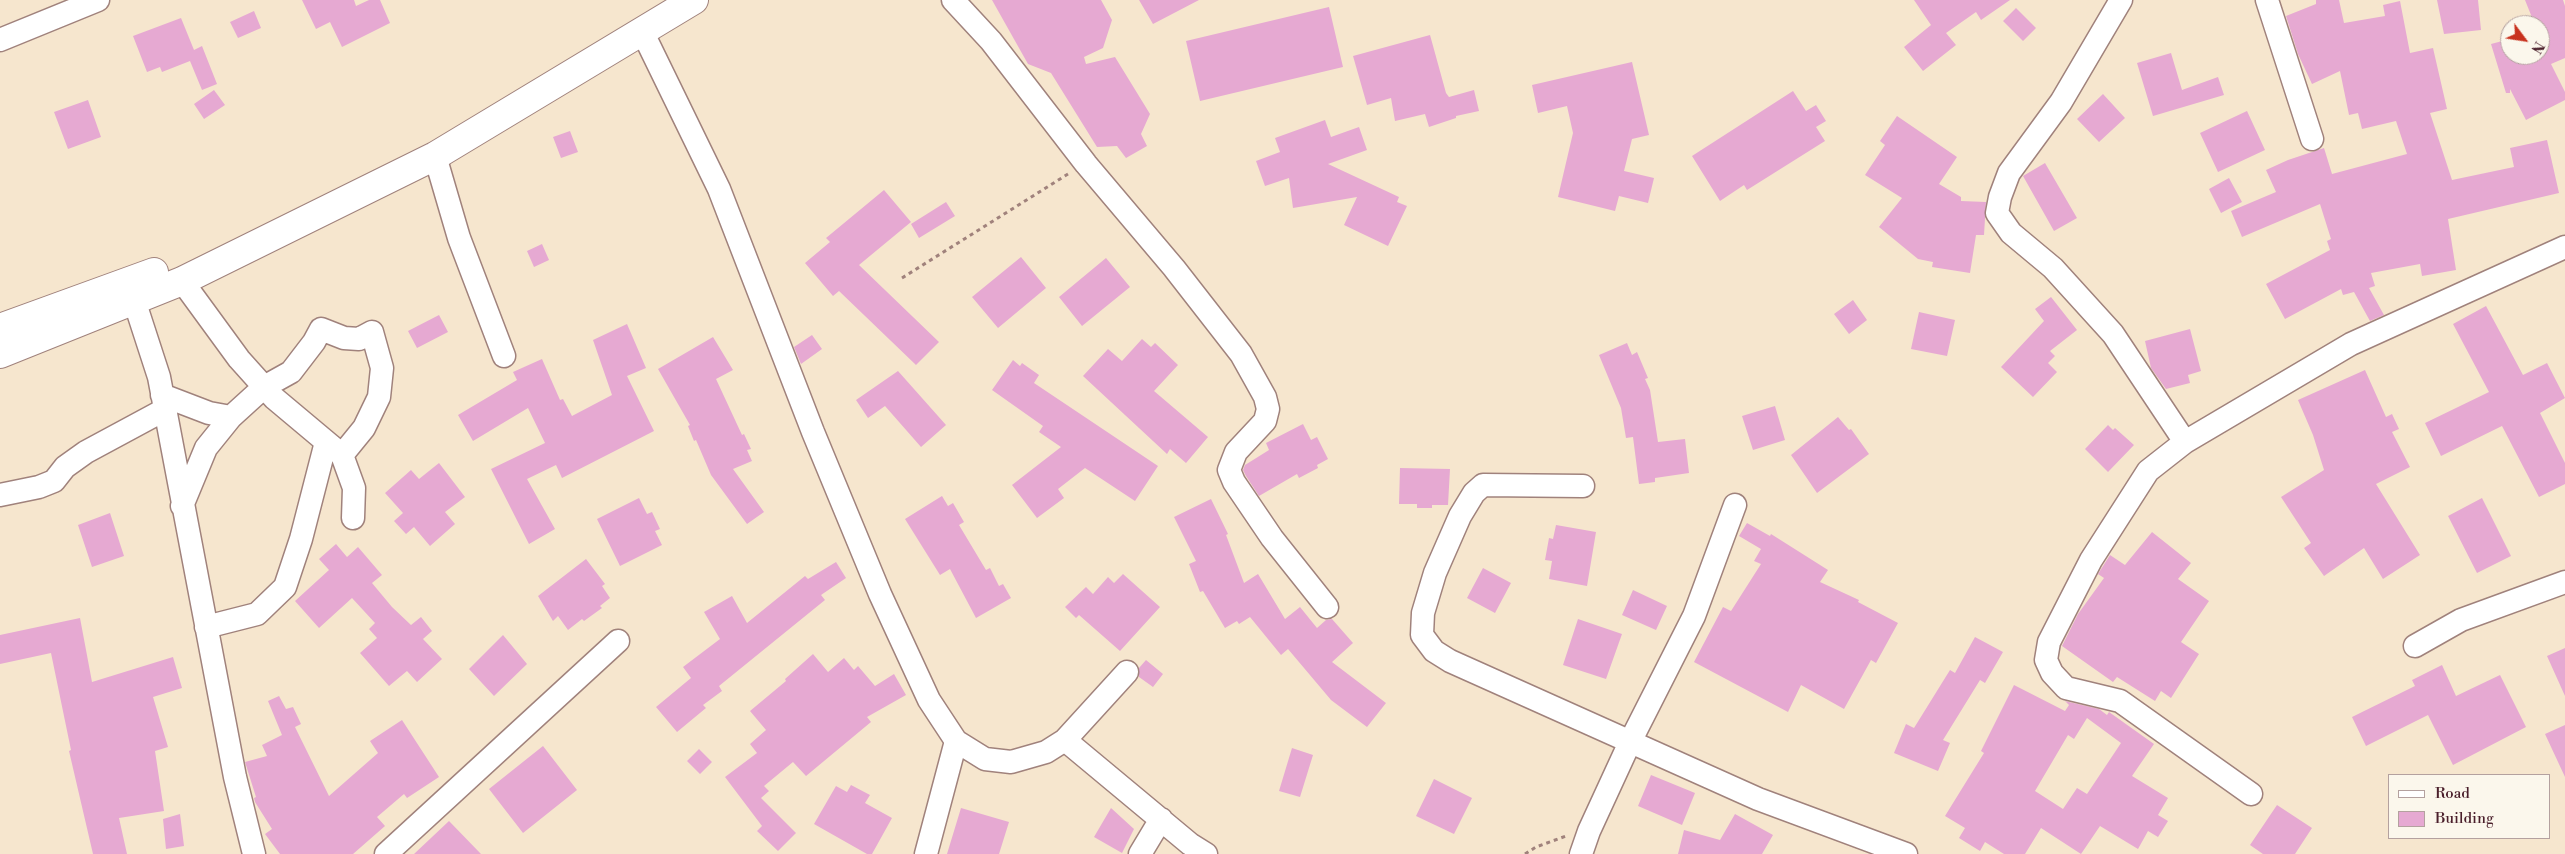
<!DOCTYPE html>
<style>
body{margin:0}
#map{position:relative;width:2565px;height:854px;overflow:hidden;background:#f6e6ce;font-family:"Libre Bodoni",serif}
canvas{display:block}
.legend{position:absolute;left:2388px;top:774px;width:162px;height:65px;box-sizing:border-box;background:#fbf7ec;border:1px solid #b4a19f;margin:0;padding:6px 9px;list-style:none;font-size:15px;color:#4a1f2b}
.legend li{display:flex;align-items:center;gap:10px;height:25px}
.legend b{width:25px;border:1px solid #b4a19f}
.north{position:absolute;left:2500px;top:15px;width:50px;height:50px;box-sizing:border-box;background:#fbf7ec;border:1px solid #b4a19f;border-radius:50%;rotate:121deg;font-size:14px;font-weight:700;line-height:20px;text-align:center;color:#4a1f2b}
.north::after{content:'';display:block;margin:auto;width:18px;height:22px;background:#c8321e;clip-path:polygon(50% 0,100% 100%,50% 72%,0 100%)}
</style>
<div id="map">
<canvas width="2565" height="854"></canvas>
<ul class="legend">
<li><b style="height:6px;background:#fff"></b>Road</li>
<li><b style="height:14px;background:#e6a9d2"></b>Building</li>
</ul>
<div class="north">N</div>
</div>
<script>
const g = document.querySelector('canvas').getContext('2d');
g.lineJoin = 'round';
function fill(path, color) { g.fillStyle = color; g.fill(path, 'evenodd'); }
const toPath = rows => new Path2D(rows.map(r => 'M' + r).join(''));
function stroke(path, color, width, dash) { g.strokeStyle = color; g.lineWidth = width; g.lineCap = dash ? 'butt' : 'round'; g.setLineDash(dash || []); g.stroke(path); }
const building = toPath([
 [302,0,354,0,356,6,369,0,380,0,390,23,342,47,330,22,316,29],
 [992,0,1101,0,1112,20,1103,48,1084,57,1086,64,1115,57,1150,114,1141,134,1147,146,1126,158,1117,146,1097,147,1051,73,1028,64],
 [1139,0,1199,0,1153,24],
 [1914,0,2010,0,1981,20,1976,12,1946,33,1956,45,1923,71,1904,47,1931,25],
 [2316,0,2339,0,2344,23,2385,16,2383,5,2400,1,2410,53,2433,48,2447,109,2430,113,2452,180,2514,167,2510,148,2547,140,2559,193,2448,219,2456,270,2422,276,2420,264,2371,273,2375,286,2369,288,2384,315,2370,321,2354,292,2343,295,2341,289,2285,319,2266,284,2330,250,2327,241,2331,239,2320,204,2242,237,2231,211,2276,192,2266,170,2288,160,2324,148,2332,174,2407,154,2396,121,2362,129,2358,113,2349,115,2340,71,2312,84,2298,54,2286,16,2316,4],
 [2437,0,2478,0,2481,30,2444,34],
 [2525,0,2563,0,2565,6,2565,58,2551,64,2565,92,2565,100,2526,120,2510,89,2510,93,2506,93,2491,44,2510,39,2510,55,2540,55,2540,25,2535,25],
 [1329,7,1343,67,1200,101,1186,41],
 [2016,8,2036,28,2023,41,2003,21],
 [254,11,261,28,238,38,230,22],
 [181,18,194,50,202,46,217,84,202,90,190,61,162,72,160,67,147,72,133,36],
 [1430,35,1446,93,1449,97,1474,90,1479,111,1456,116,1456,118,1429,127,1425,114,1395,121,1391,98,1367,105,1353,56],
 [2171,53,2182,90,2218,77,2224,95,2153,116,2137,63],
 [1632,62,1649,135,1632,139,1624,171,1654,178,1648,203,1619,196,1615,211,1558,197,1573,133,1567,106,1538,113,1532,85],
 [214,90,225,105,204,119,194,104],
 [1793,91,1806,111,1816,105,1826,121,1816,127,1825,141,1747,190,1744,185,1720,201,1692,156],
 [2103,94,2125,118,2099,142,2077,119],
 [88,100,101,137,68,149,54,112],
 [2247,111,2265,150,2218,172,2200,133],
 [1897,116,1957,157,1939,184,1961,197,1961,201,1986,202,1984,235,1976,235,1970,273,1932,267,1933,262,1918,259,1879,227,1902,198,1865,175,1885,145,1880,141],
 [1325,120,1331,137,1359,127,1367,150,1328,164,1399,197,1397,202,1407,206,1388,246,1344,225,1357,197,1293,208,1289,178,1265,186,1256,161,1280,152,1275,138],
 [570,131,578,152,561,158,553,137],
 [2045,163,2077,218,2054,231,2023,176],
 [2229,178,2242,202,2221,213,2209,189],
 [884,190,911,222,859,265,939,342,916,365,839,291,833,296,805,263,830,242,826,238],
 [946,202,955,216,919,238,911,224],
 [542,244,549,260,534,267,527,251],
 [1021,257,1046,288,998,328,972,297],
 [1106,258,1130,287,1082,326,1059,297],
 [2051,297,2077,330,2050,351,2055,356,2048,363,2057,372,2033,397,2001,367,2044,321,2035,309],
 [1853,300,1867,320,1849,334,1834,314],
 [2486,306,2523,375,2547,363,2565,398,2540,413,2565,463,2565,484,2539,497,2502,426,2441,456,2425,423,2489,392,2453,324],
 [1919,312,1955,320,1947,356,1911,349],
 [439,315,448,332,417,348,408,331],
 [627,324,646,368,627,376,654,431,562,478,556,465,527,479,555,529,529,544,491,469,545,443,528,408,473,441,458,415,517,380,513,372,542,359,560,400,563,399,572,416,612,395,593,340],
 [2190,329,2201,371,2188,375,2190,383,2166,389,2151,368,2145,341],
 [812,335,822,349,801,364,794,347],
 [713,337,733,370,716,379,742,435,744,434,751,449,747,450,752,461,733,469,764,512,747,524,711,475,696,440,694,441,688,426,690,425,658,369],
 [1142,339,1151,347,1155,343,1178,365,1154,391,1208,437,1186,463,1170,449,1167,454,1083,376,1108,349,1122,361],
 [1627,343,1632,355,1637,352,1648,378,1645,379,1650,390,1658,442,1685,439,1689,473,1655,478,1655,482,1639,484,1633,437,1626,438,1621,408,1599,355],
 [1013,360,1020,366,1022,363,1039,375,1034,383,1158,466,1135,501,1085,468,1058,489,1064,498,1037,518,1012,485,1061,447,1039,432,1043,426,992,390],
 [2365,370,2386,417,2392,414,2399,429,2392,432,2410,467,2376,484,2420,555,2383,579,2364,548,2324,576,2304,548,2311,543,2281,497,2324,470,2313,435,2298,400],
 [898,371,946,425,921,447,885,406,868,418,856,400],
 [1775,406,1785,440,1753,450,1742,416],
 [1838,417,1849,430,1851,429,1869,454,1817,493,1791,455],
 [1303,424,1311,440,1317,437,1328,459,1317,465,1318,468,1299,478,1297,474,1259,496,1246,476,1243,470,1245,465,1269,450,1266,443],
 [2108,425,2113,430,2115,428,2134,445,2108,472,2085,449],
 [439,463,465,497,445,512,455,524,430,546,414,527,406,534,394,521,403,513,385,493,411,470,419,479],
 [1400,468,1450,469,1448,505,1432,505,1432,508,1417,508,1417,504,1399,504],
 [942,496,948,506,953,503,964,522,959,525,986,570,990,568,999,586,1003,584,1011,598,976,618,950,569,940,575,905,519],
 [639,498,647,514,652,512,660,529,655,531,662,545,620,566,597,519],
 [2482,498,2511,556,2477,573,2448,516],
 [1211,499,1228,534,1226,535,1244,583,1258,574,1285,619,1300,607,1317,628,1326,620,1332,619,1353,643,1332,662,1386,703,1367,727,1331,700,1288,649,1281,655,1250,617,1239,624,1237,621,1225,628,1203,591,1200,592,1189,564,1196,561,1174,517],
 [110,513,124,556,92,567,78,525],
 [1747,523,1770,536,1771,534,1828,570,1820,582,1859,600,1858,602,1898,623,1876,663,1871,660,1844,709,1801,685,1788,712,1694,662,1723,607,1731,611,1761,564,1754,561,1761,549,1739,536],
 [1556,525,1596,532,1587,586,1549,579,1552,561,1545,560,1549,538,1553,539],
 [2152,532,2191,563,2178,579,2209,601,2181,642,2199,654,2171,698,2161,691,2155,701,2117,677,2113,682,2062,646,2078,614,2104,578,2098,574,2110,555,2125,565],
 [336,544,347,557,358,547,382,575,372,583,392,607,411,625,421,617,432,631,423,639,442,659,417,682,407,671,389,686,360,653,377,638,369,629,375,623,352,598,319,628,295,601,329,570,319,559],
 [586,559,605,584,602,586,610,598,600,606,602,608,584,621,582,619,568,630,558,616,553,621,538,596],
 [836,562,846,578,821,595,825,600,719,686,722,691,703,705,706,708,677,732,656,707,691,678,683,667,720,639,704,612,732,596,747,623,805,576,808,579],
 [1483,568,1511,583,1495,613,1467,598],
 [1123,574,1160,607,1120,651,1079,615,1076,618,1065,607,1086,587,1093,594,1108,577,1114,583],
 [1633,590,1667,606,1656,630,1622,615],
 [80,618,92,682,173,657,182,688,153,697,168,747,155,751,164,811,119,818,127,854,93,854,69,751,71,750,51,653,0,664,0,635],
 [1578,619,1622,634,1606,679,1563,665],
 [503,635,527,664,494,696,469,669],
 [1975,637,2003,652,1985,683,1980,680,1943,740,1950,743,1938,771,1894,753,1906,724,1914,728,1950,670,1955,673],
 [2565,648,2565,696,2547,656],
 [813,654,828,672,844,658,854,670,858,666,875,686,894,674,906,695,867,717,871,722,806,776,793,762,764,786,769,791,761,798,796,833,778,851,757,831,762,826,725,777,757,753,750,744,766,730,750,711,786,681,785,679],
 [1146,660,1163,674,1153,687,1139,677,1139,668],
 [2442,665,2456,696,2500,675,2526,727,2453,765,2428,715,2366,746,2352,717,2415,686,2412,680],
 [2014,685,2065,711,2069,705,2065,701,2099,709,2107,715,2109,712,2154,744,2132,776,2168,798,2158,815,2168,821,2158,837,2148,831,2138,849,2100,826,2081,854,2041,828,2025,854,2004,854,1985,842,1980,851,1959,838,1965,828,1945,816,1984,753,1981,751],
 [2087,718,2121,743,2087,794,2077,788,2063,809,2035,791,2068,735,2074,739],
 [279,696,286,709,293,707,301,724,295,727,329,796,378,753,370,741,402,720,439,777,407,798,404,794,377,817,385,826,353,854,280,854,265,834,272,829,255,802,254,798,256,797,245,762,267,756,262,745,282,735,268,701],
 [2565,725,2565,777,2545,734],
 [543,746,577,790,523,833,489,789],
 [1292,748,1313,755,1300,797,1279,791],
 [699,749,712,762,700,774,687,761],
 [1651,775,1695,793,1682,825,1638,806],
 [1434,779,1472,798,1454,834,1416,816],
 [851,785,870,795,865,803,892,818,872,854,867,854,814,824,836,786,847,792],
 [2277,805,2312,828,2295,854,2263,854,2250,845],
 [961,808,1009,822,999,854,947,854],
 [1111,808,1134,829,1122,853,1094,837],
 [180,814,184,846,166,849,163,819],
 [1735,814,1773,835,1762,854,1678,854,1684,830,1720,840],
 [449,821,481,854,414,854]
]);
const path = toPath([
 [902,278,1068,174],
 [1525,854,1536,847,1566,836]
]);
const street = toPath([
 [953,0,991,41,1086,164,1174,268,1241,354,1265,397,1268,409,1265,421,1236,452,1229,470,1234,482,1272,538,1327,607],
 [2121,0,2061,102,2009,173,2000,197,1997,213,2011,233,2053,268,2113,334,2185,442],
 [2267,0,2312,139],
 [642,31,719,189,813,432,880,594,929,700,956,741,985,759,1011,762,1046,752,1065,740,1190,844,1206,854],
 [0,40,98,0],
 [435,156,459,238,504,356],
 [182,281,239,359,274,398,342,455,354,488,353,518],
 [134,300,159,377,235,777,254,854],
 [162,395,209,413,231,417],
 [1583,486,1483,485,1474,493,1460,516,1435,573,1423,613,1422,635,1434,651,1450,661,1758,799,1906,854],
 [0,495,39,487,54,481,65,467,86,452,164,410],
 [182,506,206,448,231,417,264,387,291,372,314,342,321,329,344,338,359,339,372,332,382,368,379,397,364,428,342,455],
 [206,627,257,614,285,587,301,539,326,442],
 [2415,646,2461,620,2565,582],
 [1065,740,1127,672],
 [2251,794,2120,701,2066,688,2052,673,2046,660,2049,642,2091,560,2148,471,2185,442,2351,344,2565,247],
 [386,854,618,641],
 [926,854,956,741],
 [1140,854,1161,819],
 [1581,854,1589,831,1630,742,1694,616,1735,505]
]);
const primary = toPath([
 [0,328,154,272],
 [0,354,182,281,435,156,694,0]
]);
fill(building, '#e6a9d2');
stroke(street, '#a0827c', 25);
stroke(primary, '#a0827c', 30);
stroke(path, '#a0827c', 3, [4, 4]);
stroke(street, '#fff', 22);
stroke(primary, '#fff', 28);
</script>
